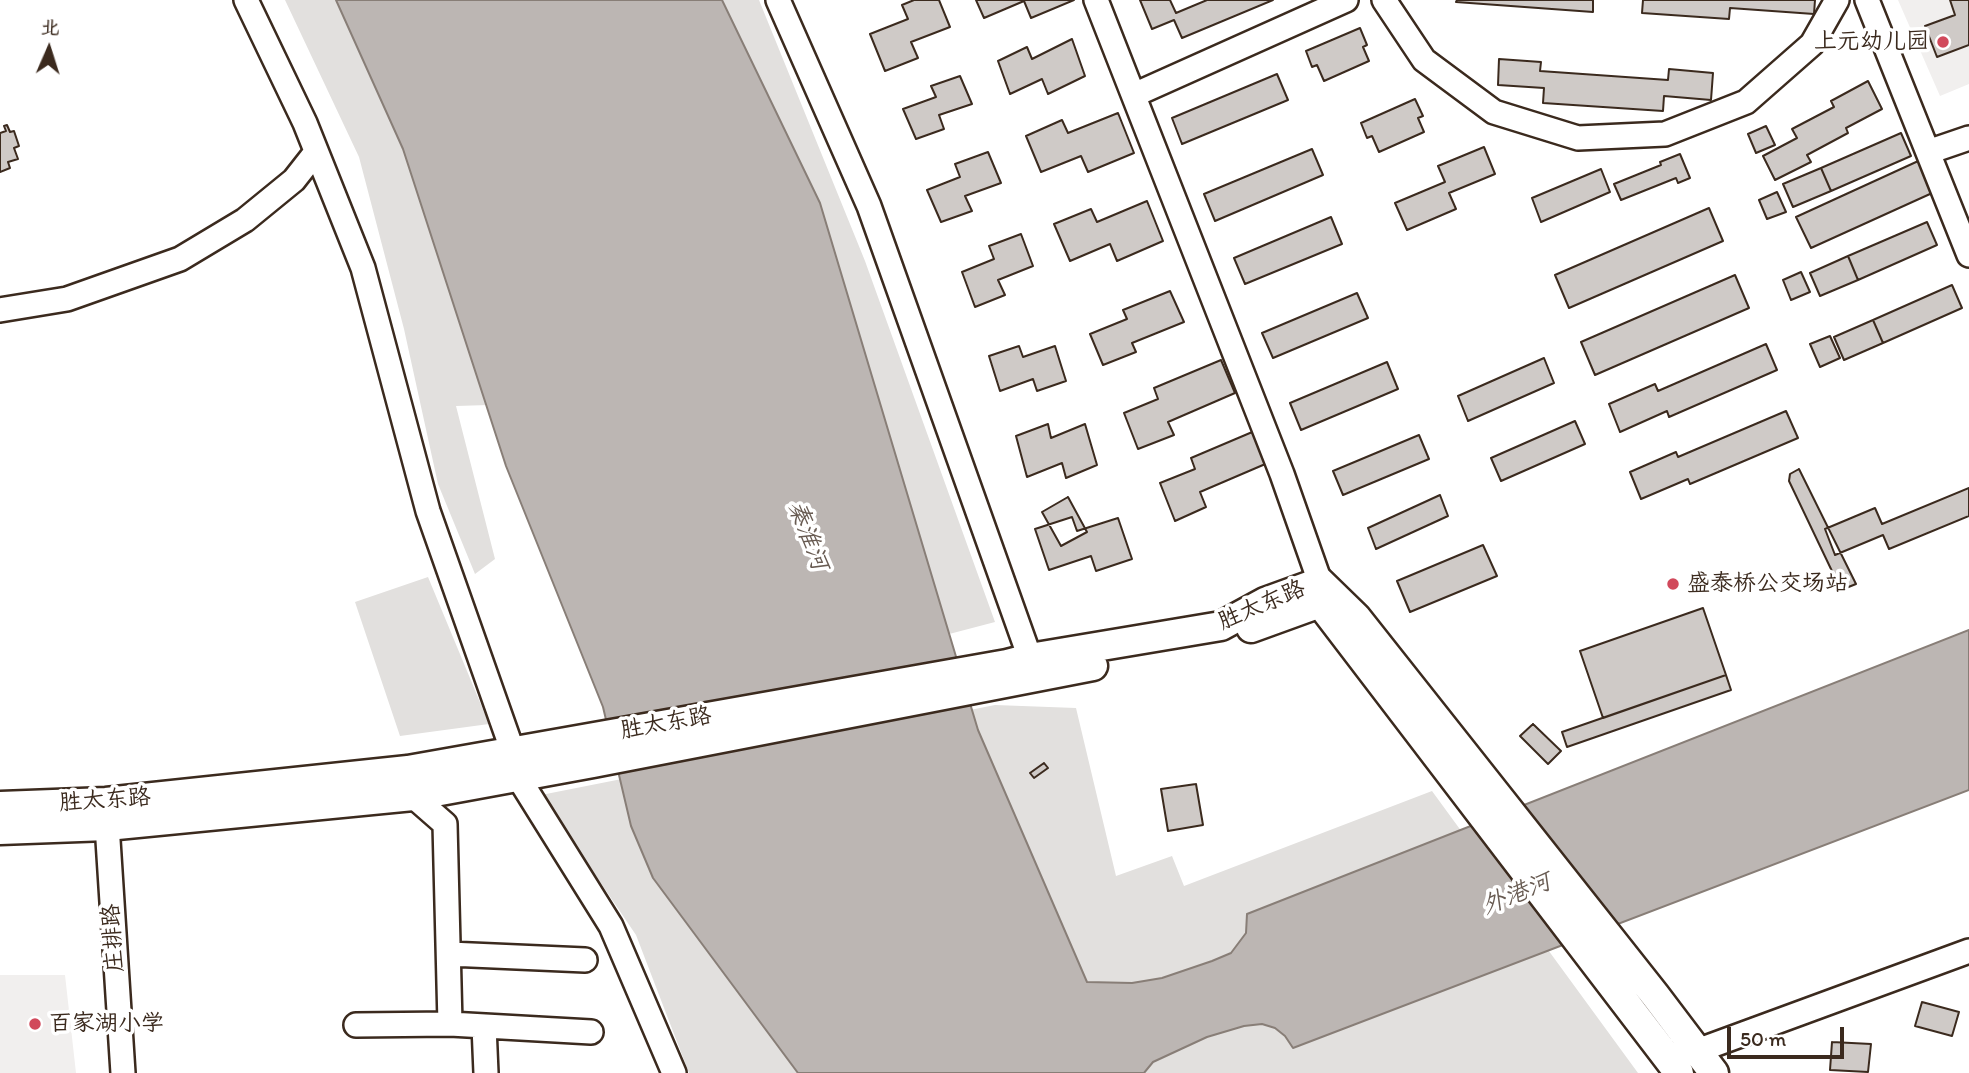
<!DOCTYPE html>
<meta charset="utf-8">
<style>
body{margin:0}
#map{position:relative;width:1969px;height:1073px;overflow:hidden;background:#fff;font-family:Itim,"LXGW WenKai TC",sans-serif}
canvas{display:block}
.north{position:absolute;left:14px;top:14px;width:70px;height:70px;-webkit-text-stroke:5px #fff;paint-order:stroke;rotate:3deg;font-size:19px;font-weight:700;line-height:28px;text-align:center;color:#3b2a1e}
.north::after{content:'';display:block;margin:auto;width:24px;height:32px;background:#3b2a1e;clip-path:polygon(50% 0,100% 100%,50% 72%,0 100%)}
.scale{position:absolute;left:1727px;top:1027px;width:117px;height:32px;box-sizing:border-box;border:4px solid #3b2a1e;border-top:0;padding-left:9px;font-size:21px;line-height:24px;white-space:nowrap;color:#3b2a1e;-webkit-text-stroke:5px #fff;paint-order:stroke}
</style>
<div id="map">
<canvas width="1969" height="1073"></canvas>
<div class="north">北</div>
<div class="scale">50 m</div>
</div>
<script>
const g = document.querySelector('canvas').getContext('2d');
g.lineJoin = 'round';
function fill(path, color) { g.fillStyle = color; g.fill(path, 'evenodd'); }
const toPath = rows => new Path2D(rows.map(r => 'M' + r).join(''));
function stroke(path, color, width, dash) { g.strokeStyle = color; g.lineWidth = width; g.lineCap = dash ? 'butt' : 'round'; g.setLineDash(dash || []); g.stroke(path); }
function label(font, color, halo, rows, align = 'center') {
  g.font = font + ' Itim,"LXGW WenKai TC",sans-serif'; g.lineWidth = 7; g.setLineDash([]); g.textBaseline = 'middle'; g.strokeStyle = halo; g.fillStyle = color; for (const [text, x, y, turn = 0] of rows) {
    g.save(); g.translate(x, y); g.rotate((+turn || 0) * Math.PI / 180); g.textAlign = isNaN(turn) ? turn : align; if (halo) g.strokeText(text, 0, 0); g.fillText(text, 0, 0); g.restore();
  }
}
const built = toPath([
 [1898,0,1969,0,1969,84,1940,96],
 [0,975,65,975,76,1073,0,1073]
]);
const green = toPath([
 [285,0,759,0,865,261,995,622,934,638,849,394,456,406,495,559,475,574,438,484,404,329,359,157],
 [428,577,489,724,400,736,355,602],
 [995,705,1076,708,1116,876,1172,856,1184,886,1432,791,1638,1073,689,1073,636,935,541,795]
]);
const water = toPath([
 [336,0,722,0,820,203,978,730,1087,982,1132,983,1162,978,1212,961,1231,953,1246,933,1247,914,1969,630,1969,790,1293,1048,1285,1036,1275,1028,1262,1024,1244,1026,1207,1037,1153,1062,1144,1073,798,1073,653,878,631,826,603,707,506,466,403,149,336,0]
]);
const building = toPath([
 [914,0,939,0,950,27,911,42,918,58,885,71,870,34,908,19,902,5,914,0],
 [976,0,1074,0,1031,18,1024,1,984,18,976,0],
 [1140,0,1170,0,1176,13,1207,0,1273,0,1182,38,1174,20,1152,29,1140,0],
 [1457,0,1593,0,1593,12,1456,2,1457,0],
 [1643,0,1815,0,1814,14,1730,8,1729,19,1642,13,1643,0],
 [1950,0,1969,0,1969,45,1937,57,1925,26,1955,15,1950,0],
 [1360,28,1367,45,1363,47,1369,61,1324,81,1317,65,1312,67,1306,51,1360,28],
 [1072,39,1085,76,1048,94,1042,79,1010,94,998,61,1027,47,1032,59,1072,39],
 [1499,59,1541,62,1540,71,1668,80,1669,69,1713,73,1711,100,1664,96,1663,111,1543,103,1544,88,1498,85,1499,59],
 [1277,74,1288,100,1182,144,1172,118,1277,74],
 [960,76,972,104,939,115,944,129,916,139,903,109,936,97,931,86,960,76],
 [1868,81,1882,109,1846,128,1848,133,1807,155,1811,162,1775,180,1763,156,1797,138,1792,129,1834,107,1831,101,1868,81],
 [1415,99,1423,116,1418,118,1424,132,1379,152,1372,136,1367,138,1361,123,1415,99],
 [1118,113,1134,153,1088,172,1081,156,1041,172,1026,136,1062,120,1068,133,1118,113],
 [7,125,10,132,14,131,19,146,14,148,18,159,8,162,10,168,0,172,0,133,6,131,4,126,7,125],
 [1766,126,1775,145,1756,153,1748,134,1766,126],
 [1901,133,1911,156,1831,191,1821,168,1901,133],
 [1484,147,1495,174,1449,193,1456,209,1407,230,1395,203,1445,182,1438,166,1484,147],
 [1312,149,1323,175,1215,221,1204,194,1312,149],
 [988,152,1001,183,965,196,972,211,941,222,927,190,960,177,955,164,988,152],
 [1680,154,1690,178,1678,183,1676,178,1621,200,1614,184,1661,165,1660,162,1680,154],
 [1927,157,1941,189,1811,248,1796,217,1927,157],
 [1821,168,1831,191,1793,207,1783,184,1821,168],
 [1601,169,1610,192,1541,222,1532,198,1601,169],
 [1777,192,1786,212,1767,219,1759,200,1777,192],
 [1147,201,1163,241,1117,261,1110,244,1070,261,1054,224,1091,209,1097,222,1147,201],
 [1709,208,1723,241,1569,308,1555,275,1709,208],
 [1331,217,1342,244,1245,284,1234,258,1331,217],
 [1927,222,1937,245,1858,280,1848,256,1927,222],
 [1021,234,1033,266,998,280,1005,295,975,307,962,272,994,259,989,246,1021,234],
 [1848,256,1858,280,1820,296,1810,273,1848,256],
 [1801,272,1810,292,1791,300,1783,280,1801,272],
 [1735,275,1749,308,1595,375,1581,342,1735,275],
 [1952,285,1962,308,1883,343,1873,320,1952,285],
 [1170,291,1184,322,1132,343,1136,352,1103,365,1090,334,1127,319,1123,310,1170,291],
 [1357,293,1368,318,1273,358,1262,333,1357,293],
 [1873,320,1883,343,1844,360,1834,337,1873,320],
 [1830,336,1840,358,1820,367,1810,344,1830,336],
 [1766,344,1777,370,1669,417,1667,411,1620,432,1609,404,1655,384,1658,391,1766,344],
 [1019,346,1023,357,1055,346,1066,381,1037,391,1033,379,1000,391,989,356,1019,346],
 [1544,358,1554,383,1468,421,1458,396,1544,358],
 [1221,360,1235,393,1168,422,1174,435,1138,449,1124,413,1158,399,1154,388,1221,360],
 [1387,362,1398,389,1301,430,1290,403,1387,362],
 [1786,411,1798,438,1690,484,1688,479,1641,499,1630,472,1676,452,1678,457,1786,411],
 [1575,421,1585,444,1501,481,1491,458,1575,421],
 [1048,424,1051,438,1085,424,1097,465,1066,478,1062,463,1027,477,1016,436,1048,424],
 [1257,430,1270,462,1200,492,1206,507,1175,521,1160,483,1195,469,1191,458,1257,430],
 [1419,435,1429,459,1343,495,1333,471,1419,435],
 [1799,469,1856,584,1841,590,1789,481,1790,474,1799,469],
 [1969,488,1969,516,1889,549,1883,535,1835,555,1825,529,1875,508,1882,524,1969,488],
 [1440,495,1448,516,1376,549,1368,528,1440,495],
 [1068,497,1087,532,1061,546,1042,512,1068,497],
 [1072,517,1077,531,1118,518,1132,559,1096,571,1091,556,1049,570,1035,529,1072,517],
 [1483,545,1497,576,1410,612,1397,581,1483,545],
 [1703,608,1726,675,1603,718,1580,651,1703,608],
 [1726,675,1731,690,1567,747,1562,732,1726,675],
 [1533,724,1561,751,1548,764,1520,736,1533,724],
 [1044,763,1048,768,1034,778,1030,773,1044,763],
 [1196,784,1203,825,1168,831,1161,789,1196,784],
 [1922,1002,1959,1012,1952,1036,1915,1026,1922,1002],
 [1832,1042,1871,1044,1868,1072,1830,1070,1832,1042]
]);
const minor = toPath([
 [246,0,305,123,363,268,428,511,513,752],
 [778,0,869,206,1030,658,1032,675],
 [1096,0,1282,474,1320,582,1320,599],
 [1384,0,1424,60,1494,112,1578,138,1665,134,1746,102,1812,44,1837,0],
 [1867,0,1969,255],
 [1134,95,1346,0],
 [1928,152,1969,138],
 [0,310,67,299,180,259,245,220,294,180,316,152],
 [518,777,611,926,674,1073],
 [106,809,123,1073],
 [449,954,585,960],
 [450,1024,591,1032],
 [356,1025,450,1024,445,824,413,796],
 [484,1026,486,1073],
 [1697,1051,1969,951]
]);
const major = toPath([
 [1251,628,1320,603,1679,1073],
 [0,806,106,802,408,770,1007,664,1030,658,1221,626,1265,602,1320,582,1356,617,1655,995,1714,1073],
 [0,830,107,826,413,796,593,763,1093,666]
]);
const markers = [
 [1943,42,7,"#d1495b"],
 [1673,584,7,"#d1495b"],
 [35,1024,7,"#d1495b"]
];
const poiNames = [
 ["上元幼儿园",1929,42,"right"],
 ["盛泰桥公交场站",1687,584],
 ["百家湖小学",49,1024]
];
const streetNames = [
 ["胜太东路",1262,606,-23],
 ["胜太东路",666,724,-10],
 ["胜太东路",105,801,-4],
 ["庄排路",114,938,-94]
];
const waterNames = [
 ["秦淮河",807,536,69],
 ["外港河",1517,895,-22]
];
fill(built, '#f1efee');
fill(green, '#e2e0de');
fill(water, '#bcb6b3');
stroke(water, '#887e77', 2);
fill(building, '#cfcac7');
stroke(building, '#3b2a1e', 2);
stroke(minor, '#3b2a1e', 28);
stroke(major, '#3b2a1e', 33);
stroke(minor, '#fff', 23);
stroke(major, '#fff', 28);
for (const [x, y, r, color] of markers) { const dot = new Path2D(); dot.arc(x, y, r, 0, 2 * Math.PI); g.fillStyle = color; g.fill(dot); stroke(dot, '#fff', 2.5); }
label('23px', '#3b2a1e', '#fff', poiNames, 'left');
label('23px', '#3b2a1e', '#fff', streetNames);
label('italic 24px', '#685b52', '#fff', waterNames);
</script>
